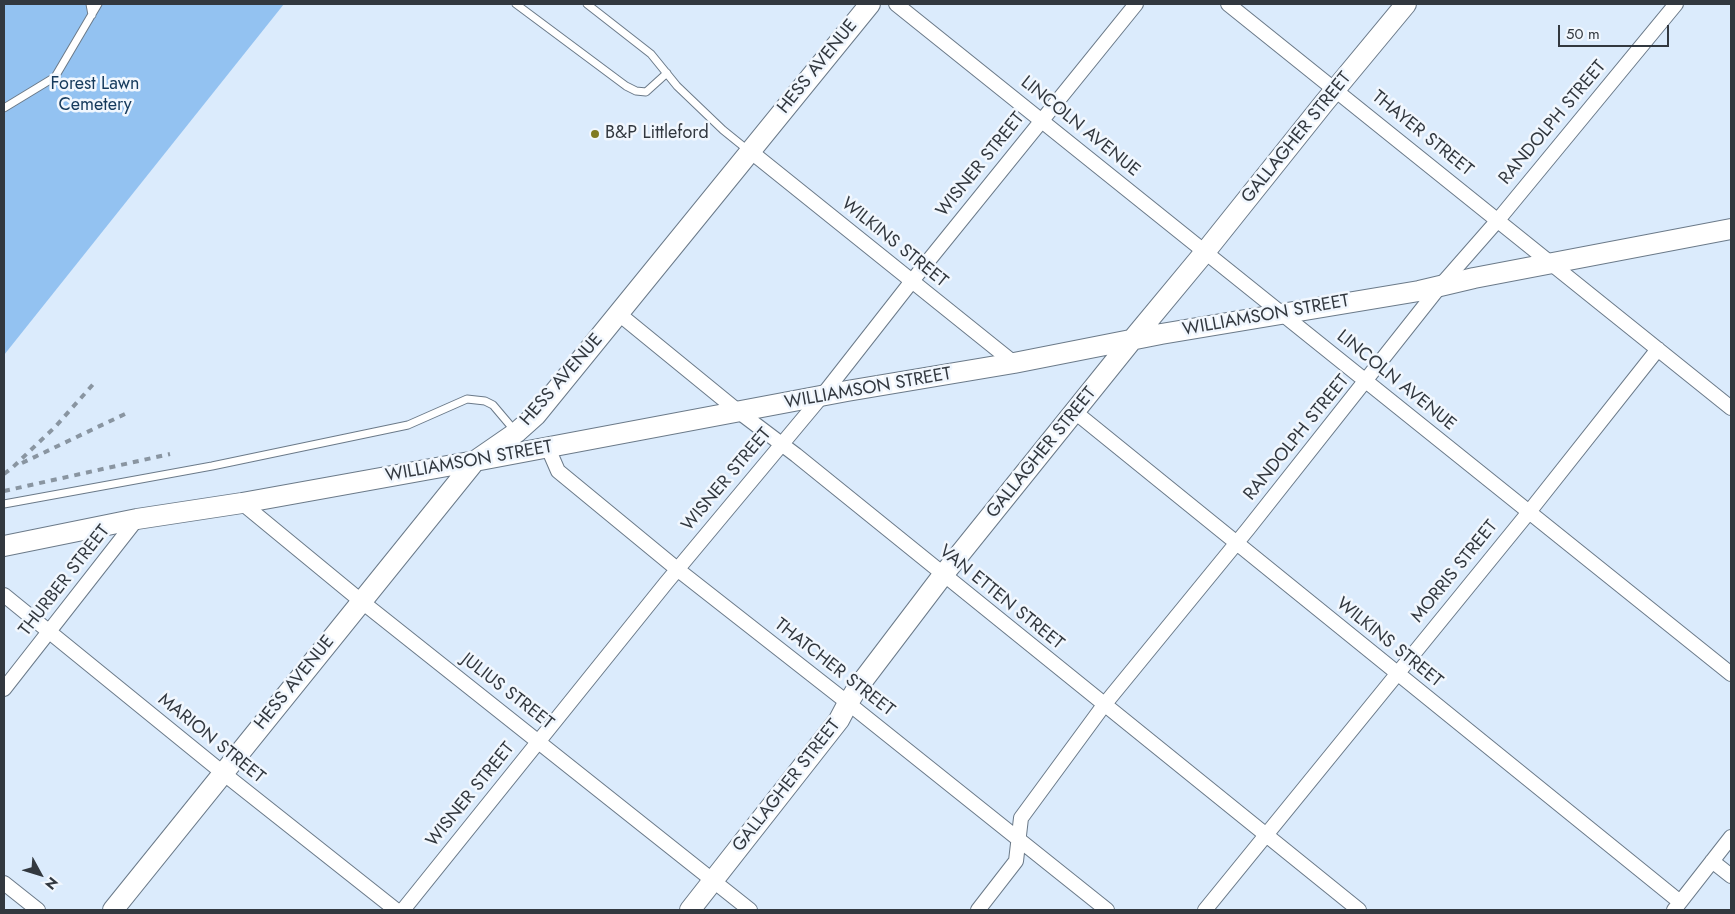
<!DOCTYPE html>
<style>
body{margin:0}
#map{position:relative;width:1735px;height:914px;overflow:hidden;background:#dbebfc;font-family:Jost,sans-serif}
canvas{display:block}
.frame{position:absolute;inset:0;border:5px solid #32383f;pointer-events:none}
.north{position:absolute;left:15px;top:849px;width:50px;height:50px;-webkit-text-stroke:4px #f1f7fe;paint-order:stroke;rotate:129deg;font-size:14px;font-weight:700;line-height:20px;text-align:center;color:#32383f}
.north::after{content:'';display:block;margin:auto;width:18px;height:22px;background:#32383f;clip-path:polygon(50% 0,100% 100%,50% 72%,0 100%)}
.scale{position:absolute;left:1558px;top:25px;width:111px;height:22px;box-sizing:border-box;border:2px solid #32383f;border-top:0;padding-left:6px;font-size:15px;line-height:18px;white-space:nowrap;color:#32383f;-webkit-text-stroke:4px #f1f7fe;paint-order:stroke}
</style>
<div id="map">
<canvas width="1735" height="914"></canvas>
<div class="frame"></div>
<div class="north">N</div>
<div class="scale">50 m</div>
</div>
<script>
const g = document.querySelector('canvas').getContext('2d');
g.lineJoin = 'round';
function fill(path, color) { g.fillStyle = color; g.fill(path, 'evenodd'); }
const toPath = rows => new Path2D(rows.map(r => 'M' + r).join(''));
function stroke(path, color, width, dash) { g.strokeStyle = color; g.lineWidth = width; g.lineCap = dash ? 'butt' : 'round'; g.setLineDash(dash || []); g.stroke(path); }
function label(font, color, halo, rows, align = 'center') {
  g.font = font + ' Jost,sans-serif'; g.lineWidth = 5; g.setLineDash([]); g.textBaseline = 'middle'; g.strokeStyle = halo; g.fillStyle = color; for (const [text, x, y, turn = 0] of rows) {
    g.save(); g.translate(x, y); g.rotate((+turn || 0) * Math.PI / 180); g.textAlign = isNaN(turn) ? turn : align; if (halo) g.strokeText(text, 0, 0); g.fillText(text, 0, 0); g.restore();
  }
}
const green = toPath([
 [4,4,284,4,4,355]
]);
const lane = toPath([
 [90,4,92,15],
 [516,4,626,86,636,91,646,92,667,73],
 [587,4,651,54,677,86,723,130,749,151],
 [4,108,55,77,98,4],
 [4,504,212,466,408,425,467,399,485,401,493,405,515,431]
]);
const street = toPath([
 [896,4,1731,674],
 [1228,4,1731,408],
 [750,151,1014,363],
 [619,314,739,412,796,455,1359,910],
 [1075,412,1680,902],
 [548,448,558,471,677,569,848,703,1107,910],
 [242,503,361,601,750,910],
 [4,595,223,773,396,910],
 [4,689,137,519],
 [1712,861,1731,876],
 [4,883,38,910],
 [403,910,666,583,822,396,912,281,1136,4],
 [978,910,1016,861,1021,818,1104,705,1248,529,1441,285,1498,220,1676,4],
 [1205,910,1529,512,1658,349],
 [1674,910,1731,837]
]);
const secondary = toPath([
 [4,546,137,519,242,503,475,461,847,391,1014,363,1161,334,1419,291,1474,278,1731,229],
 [113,910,475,461,517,432,536,415,870,4],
 [690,910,839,720,848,703,858,687,943,575,1132,340,1205,252,1324,103,1406,4]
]);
const rail = toPath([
 [22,463,125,414],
 [4,474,13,467,56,426,96,381],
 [4,491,170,454]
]);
const markers = [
 [595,134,5,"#817b22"]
];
const streetNames = [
 ["HESS AVENUE",818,67,-51],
 ["RANDOLPH STREET",1553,123,-50],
 ["LINCOLN AVENUE",1080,127,39],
 ["THAYER STREET",1422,134,39],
 ["GALLAGHER STREET",1297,138,-51],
 ["WISNER STREET",981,165,-51],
 ["WILKINS STREET",894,243,39],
 ["WILLIAMSON STREET",1266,316,-10],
 ["HESS AVENUE",562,380,-49],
 ["LINCOLN AVENUE",1396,381,39],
 ["WILLIAMSON STREET",868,389,-10],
 ["RANDOLPH STREET",1297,438,-51],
 ["GALLAGHER STREET",1042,453,-51],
 ["WILLIAMSON STREET",469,462,-10],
 ["WISNER STREET",727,480,-50],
 ["MORRIS STREET",1455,572,-51],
 ["THURBER STREET",65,581,-52],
 ["VAN ETTEN STREET",1001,598,39],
 ["WILKINS STREET",1389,643,39],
 ["THATCHER STREET",834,668,38],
 ["HESS AVENUE",295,683,-51],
 ["JULIUS STREET",507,692,38],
 ["MARION STREET",211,739,39],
 ["GALLAGHER STREET",787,786,-52],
 ["WISNER STREET",471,795,-51]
];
const parkNames = [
 ["Forest Lawn",95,85],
 ["Cemetery",95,106]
];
const poiNames = [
 ["B&P Littleford",605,134]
];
fill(green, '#93c2f1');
stroke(lane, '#6b7a89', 9);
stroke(street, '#6b7a89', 16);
stroke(secondary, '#6b7a89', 22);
stroke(lane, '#fff', 7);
stroke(street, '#fff', 14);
stroke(secondary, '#fff', 20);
stroke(rail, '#8995a1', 4, [6, 6]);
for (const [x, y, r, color] of markers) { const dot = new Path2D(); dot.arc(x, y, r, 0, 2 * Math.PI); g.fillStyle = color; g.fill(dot); stroke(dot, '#f1f7fe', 2); }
label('18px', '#32383f', '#f1f7fe', streetNames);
label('18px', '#153a5c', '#f1f7fe', parkNames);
label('18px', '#32383f', '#f1f7fe', poiNames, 'left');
</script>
